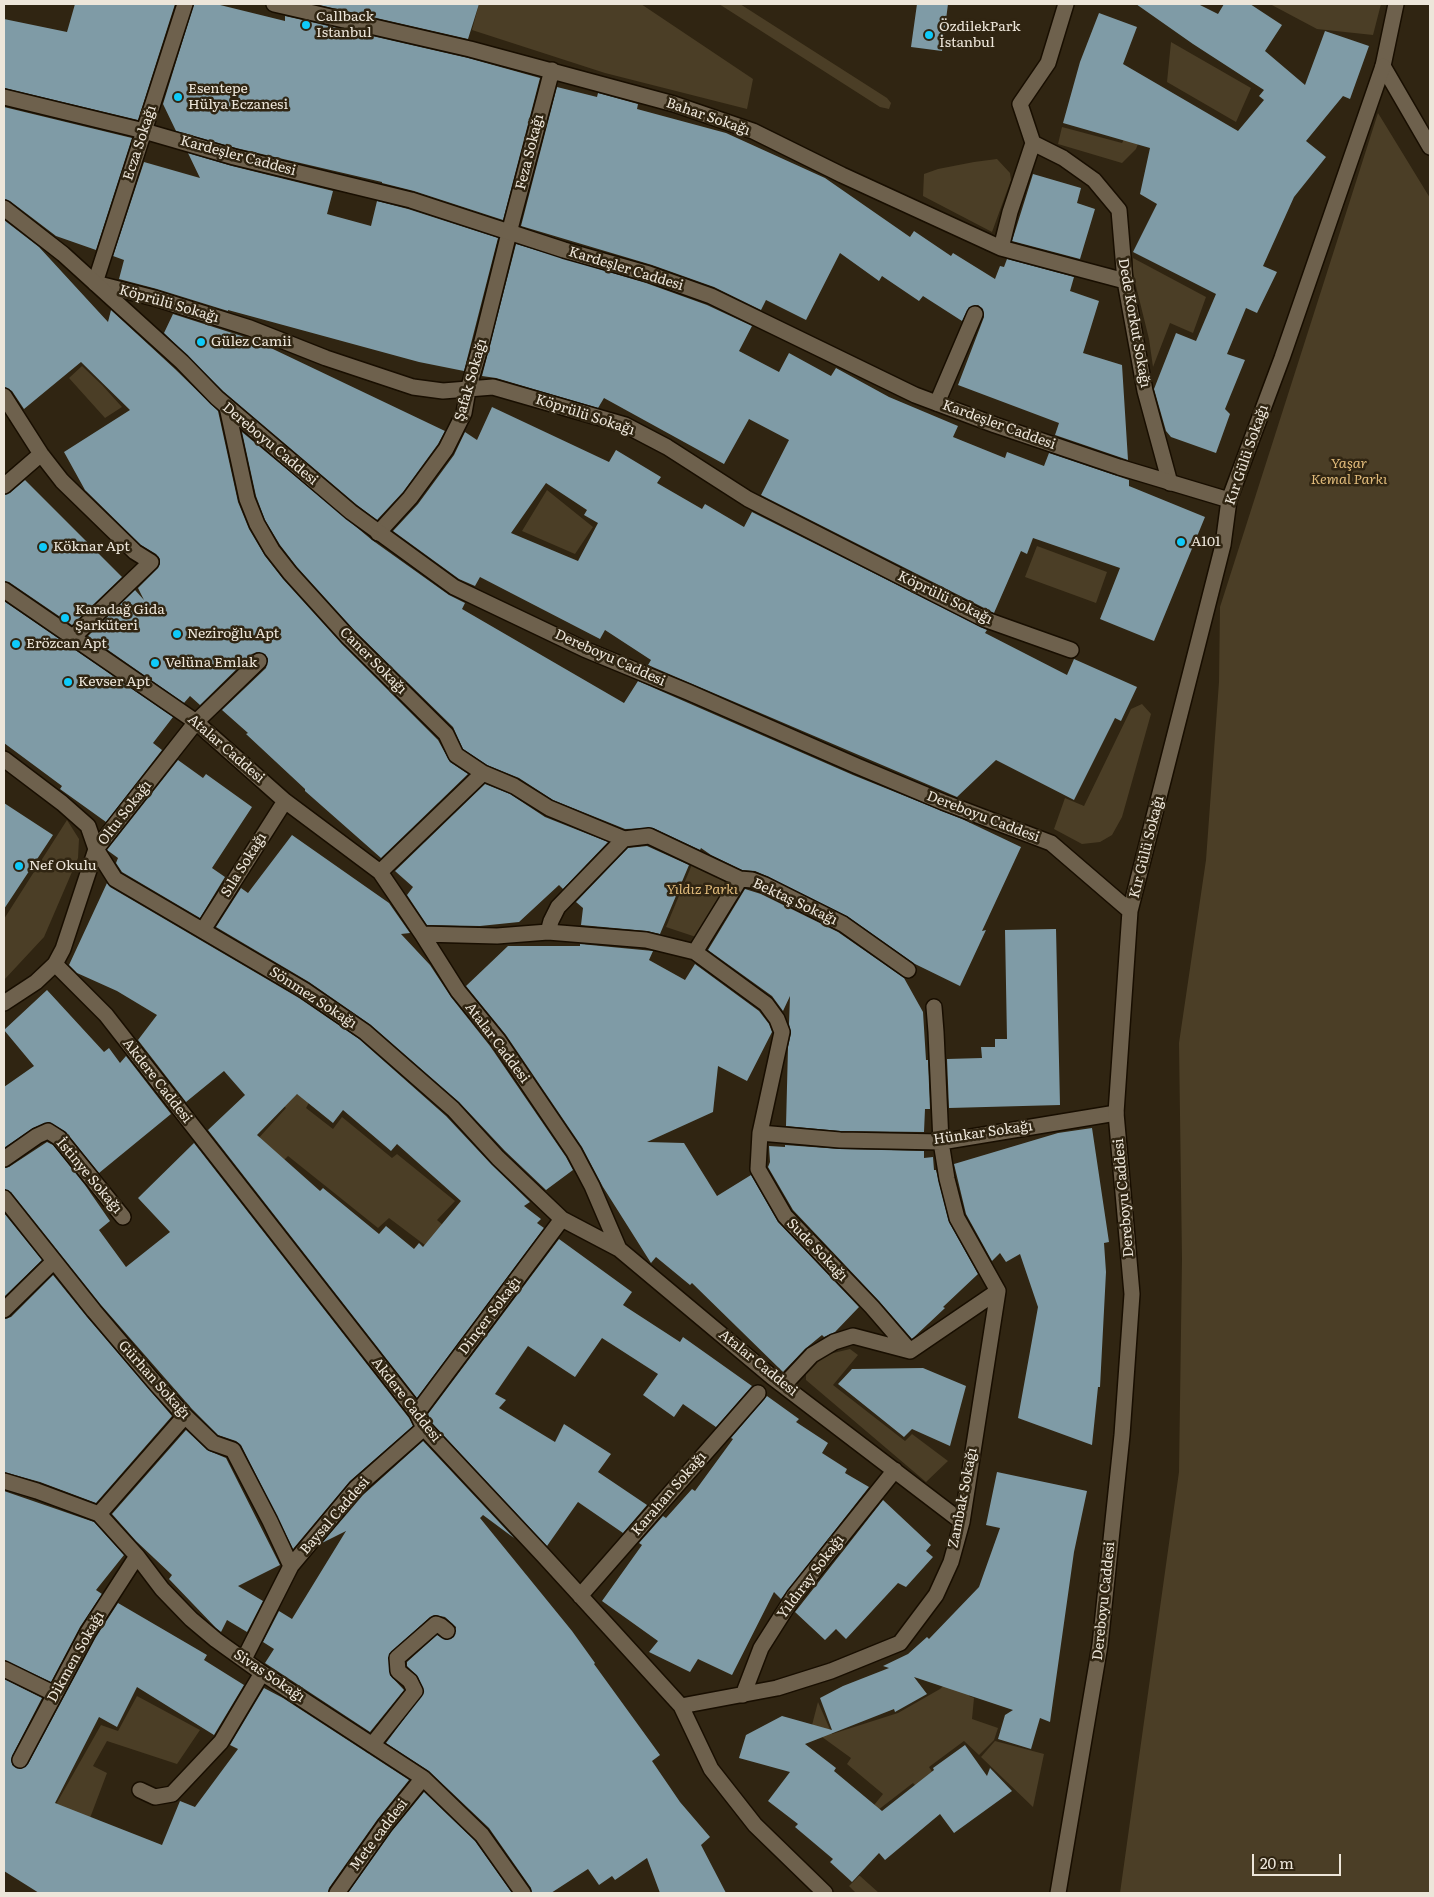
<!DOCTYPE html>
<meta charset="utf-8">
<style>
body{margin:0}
#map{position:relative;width:1434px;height:1897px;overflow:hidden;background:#302512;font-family:Literata,serif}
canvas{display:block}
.frame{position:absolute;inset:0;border:5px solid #ede6da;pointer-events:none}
.scale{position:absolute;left:1252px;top:1854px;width:89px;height:22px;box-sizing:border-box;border:2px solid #ede6da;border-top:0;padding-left:6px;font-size:15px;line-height:18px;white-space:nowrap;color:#ede6da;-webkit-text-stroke:4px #302512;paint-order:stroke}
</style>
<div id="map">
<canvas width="1434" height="1897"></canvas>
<div class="frame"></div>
<div class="scale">20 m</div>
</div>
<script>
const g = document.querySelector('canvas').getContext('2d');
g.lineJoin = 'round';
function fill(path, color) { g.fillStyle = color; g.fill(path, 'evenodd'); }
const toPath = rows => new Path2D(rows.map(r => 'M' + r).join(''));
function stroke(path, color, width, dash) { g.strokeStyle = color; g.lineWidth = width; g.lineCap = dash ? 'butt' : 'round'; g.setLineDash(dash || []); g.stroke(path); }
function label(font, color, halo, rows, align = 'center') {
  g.font = font + ' Literata,serif'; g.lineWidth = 5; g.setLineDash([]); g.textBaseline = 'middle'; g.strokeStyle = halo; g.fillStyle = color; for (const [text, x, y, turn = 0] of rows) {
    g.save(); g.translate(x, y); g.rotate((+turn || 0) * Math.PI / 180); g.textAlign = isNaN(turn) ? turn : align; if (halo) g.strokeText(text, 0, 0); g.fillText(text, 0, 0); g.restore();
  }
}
const green = toPath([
 [479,4,641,4,753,79,747,109,605,73,472,30],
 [719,4,740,4,887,98,891,103,889,109,880,107],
 [1270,4,1381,4,1373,35,1317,29],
 [1171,42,1251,88,1236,122,1167,82],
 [1140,110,1150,113,1136,149,1122,163,1058,144,1062,127,1122,143],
 [1378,113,1430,198,1430,1893,1120,1893,1179,1472,1182,1259,1179,1043,1206,860,1219,682,1220,607],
 [997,159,1010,173,1011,180,992,232,923,196,924,174,938,169,974,162],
 [1133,258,1206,297,1193,333,1170,323,1153,367,1149,339,1133,274],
 [82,366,102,385,122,407,105,418,69,378],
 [547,490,593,527,575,554,522,531],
 [1037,546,1107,572,1096,603,1025,577],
 [1142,704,1151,714,1122,817,1112,835,1100,842,1082,844,1054,829,1065,798,1084,806,1131,709],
 [67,820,79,839,78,858,44,937,4,980,4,919],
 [693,862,730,879,696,937,666,927],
 [280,1071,311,1099,306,1108,333,1129,342,1117,392,1158,397,1154,455,1201,437,1220,471,1249,454,1267,389,1218,378,1228,288,1156,256,1188,236,1163,286,1108,266,1087],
 [850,1349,858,1355,833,1385,905,1441,912,1434,948,1461,926,1482,806,1380,806,1368,817,1357],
 [981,1650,984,1653,969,1696,974,1698,972,1719,998,1728,994,1740,979,1755,964,1741,929,1767,937,1779,921,1791,913,1783,869,1817,866,1815,883,1794,847,1764,851,1758,811,1729,818,1702,832,1734,898,1713,940,1689],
 [137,1696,200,1730,177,1764,107,1741,93,1766,107,1773,73,1863,42,1829,101,1725,118,1731],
 [995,1741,1044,1754,1033,1807,981,1757],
 [859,1876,860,1876,879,1893,856,1893,849,1886]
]);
const building = toPath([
 [75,4,175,4,138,120,4,88,4,19,67,32],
 [194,4,216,4,285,21,285,16,468,58,540,78,503,220,414,191,382,183,382,182,236,148,176,131,163,104],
 [315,4,479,4,468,39],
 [917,4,948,4,942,51,911,47],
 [1136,4,1198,4,1218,14,1224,4,1250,4,1282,25,1265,51,1305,85,1325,31,1369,46,1350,99,1343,96,1306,141,1326,157,1294,197,1263,266,1277,272,1257,313,1246,308,1227,354,1245,360,1225,409,1230,414,1216,453,1171,437,1166,431,1154,389,1176,333,1196,341,1216,294,1133,252,1157,204,1140,194,1150,148,1063,123,1080,62,1099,13,1137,27,1123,64,1238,131,1264,100,1259,96,1264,90,1193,44],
 [557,87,597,97,598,93,638,104,637,109,726,133,825,178,910,237,914,231,951,256,953,253,995,279,1000,266,1004,267,1007,259,1074,277,1070,291,1099,301,1083,353,1122,365,1128,460,1055,435,1059,423,958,385,984,317,983,309,978,305,969,307,962,321,923,296,919,301,882,276,879,281,840,253,806,320,766,300,761,310,714,287,652,265,521,226],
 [4,107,132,138,96,250,56,236,10,201,4,199],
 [188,153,232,166,333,191,327,214,371,226,377,201,408,209,498,238,464,371,419,362,228,310,228,311,157,289,119,279,124,260,113,256,144,162,200,178],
 [1033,174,1081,188,1077,203,1095,209,1080,259,1012,241],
 [4,220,39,247,108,322,111,310,175,369,218,411,238,502,249,529,265,556,283,579,341,643,438,740,450,762,468,774,381,858,305,791,305,789,246,734,248,733,222,710,266,668,268,659,265,654,257,652,252,654,200,705,190,696,184,703,88,636,135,590,144,600,138,588,158,568,160,564,160,559,156,554,141,545,85,490,64,452,130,410,81,362,24,409,12,391,4,387],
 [516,244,646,283,707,305,752,326,739,351,779,372,789,353,831,376,836,368,889,397,958,426,953,437,1005,458,1007,452,1044,466,1049,453,1129,480,1129,486,1205,517,1154,641,1100,619,1120,568,1033,538,1027,554,1021,551,994,613,761,495,789,440,749,419,724,464,604,398,598,408,496,378,482,376],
 [173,314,254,340,445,431,438,444,403,492,377,520,357,505,223,391,164,333],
 [492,407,609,462,616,450,661,477,657,483,702,509,705,504,744,527,752,512,987,630,985,633,1067,675,1074,659,1137,687,1121,721,1115,718,1074,800,996,760,957,797,648,665,651,660,605,630,600,639,480,577,475,586,459,579,393,531,418,504,454,455,465,432,477,440],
 [546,483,587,510,584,515,598,523,578,561,511,533],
 [242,432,372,540,449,595,465,603,462,609,624,703,638,681,853,775,962,819,1021,847,982,931,986,930,960,986,915,964,847,916,769,877,755,871,742,870,711,855,701,848,700,850,653,828,625,829,553,800,519,778,487,765,463,749,453,727,355,631,297,567,280,545,265,520,256,496],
 [25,480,122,577,72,625,9,582,4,581,4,495,10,493],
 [4,601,173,717,153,743,162,750,106,822,60,789,62,786,4,743],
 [178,760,203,778,206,774,252,807,212,868,225,877,200,918,122,872,116,863,118,858,107,850],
 [485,784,510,794,545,817,608,842,563,889,559,885,519,922,480,926,427,925,407,895,413,887,395,871],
 [4,803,53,835,4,909],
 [292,835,389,903,410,933,401,934,430,965,451,997,490,1046,566,1157,573,1170,546,1190,505,1151,459,1102,371,1025,309,982,216,927,241,888,248,893],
 [647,846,689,865,660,934,647,931,581,925,583,908,576,902,628,848],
 [107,883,110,887,299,998,359,1039,446,1116,491,1164,530,1202,524,1206,541,1219,537,1223,544,1228,417,1398,208,1130,245,1095,224,1071,186,1102,138,1040,157,1015,117,991,77,973,69,965],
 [297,1094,333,1123,343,1110,391,1151,397,1144,461,1201,423,1247,419,1243,414,1249,386,1226,379,1234,323,1188,320,1191,257,1135],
 [745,889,761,894,838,932,904,978,923,1012,926,1060,928,1060,930,1109,925,1109,924,1132,840,1131,786,1126,788,1047,791,1033,789,1024,790,996,783,1011,772,996,708,950],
 [1056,929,1060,1105,949,1108,947,1059,982,1058,981,1047,995,1047,995,1039,1007,1039,1005,930],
 [580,944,653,951,649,960,685,980,695,964,759,1011,769,1024,772,1032,747,1081,718,1066,713,1112,647,1142,684,1143,717,1196,751,1175,778,1222,859,1307,835,1332,824,1337,822,1335,805,1349,783,1372,692,1283,690,1285,656,1257,651,1263,603,1187,582,1147,506,1035,466,986,508,946,580,946],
 [47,990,104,1052,109,1048,120,1063,126,1056,171,1114,99,1173,66,1132,49,1122,33,1128,4,1148,4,1087,34,1066,4,1030],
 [1092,1128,1109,1242,1104,1243,1106,1272,1100,1387,1098,1387,1092,1445,1018,1418,1038,1307,1020,1254,1006,1262,1000,1253,992,1261,966,1214,954,1164,1058,1133],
 [47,1142,53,1145,85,1185,110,1221,99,1230,126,1267,170,1232,138,1198,194,1143,409,1418,413,1426,350,1481,293,1549,241,1445,236,1441,218,1435,192,1409,101,1305,11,1192,4,1189,4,1168,9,1167],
 [785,1145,840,1149,924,1151,924,1158,933,1157,934,1170,936,1170,949,1222,978,1274,943,1307,945,1308,912,1339,879,1301,793,1210,768,1167,770,1162,769,1146,785,1147],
 [4,1213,42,1260,4,1297],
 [559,1239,632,1292,623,1305,680,1342,683,1337,752,1386,716,1427,683,1404,674,1417,643,1395,658,1374,602,1338,575,1377,528,1346,495,1394,506,1400,499,1408,555,1442,564,1424,611,1454,598,1472,647,1505,623,1533,578,1502,547,1546,432,1423,428,1414],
 [53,1275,87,1317,172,1416,96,1503,40,1482,4,1472,4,1319,11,1317],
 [923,1368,966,1386,950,1446,912,1429,904,1437,838,1384,852,1369],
 [767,1396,799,1419,796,1422,828,1443,822,1453,847,1469,845,1473,869,1487,781,1599,774,1592,732,1675,698,1659,690,1672,649,1652,658,1641,602,1601,642,1545,639,1543,663,1516,666,1518,692,1489,695,1491,733,1439,731,1438],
 [186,1430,207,1450,226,1458,280,1565,238,1586,263,1601,247,1632,227,1620,221,1632,216,1628,169,1579,172,1575,136,1541,112,1514],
 [423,1441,514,1538,483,1515,480,1518,572,1631,595,1663,594,1664,660,1755,652,1761,680,1802,710,1837,701,1845,726,1893,660,1893,647,1858,615,1880,612,1876,599,1885,588,1869,551,1893,532,1893,531,1888,489,1828,429,1771,386,1743,424,1692,418,1677,407,1666,407,1662,437,1635,446,1640,454,1637,456,1627,445,1617,435,1615,430,1617,389,1654,390,1675,404,1690,370,1732,265,1663,274,1649,263,1642,279,1611,292,1619,346,1531,322,1543,363,1495],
 [997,1472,1087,1491,1074,1552,1050,1722,1040,1718,1031,1749,998,1739,1005,1715,1013,1710,914,1677,927,1694,895,1712,894,1709,805,1744,836,1768,834,1771,882,1811,934,1770,933,1768,965,1745,987,1776,990,1768,1012,1791,954,1833,940,1814,885,1860,879,1853,852,1882,830,1862,833,1859,795,1827,798,1824,768,1801,790,1772,739,1758,746,1735,782,1716,832,1730,820,1698,843,1686,889,1668,883,1666,908,1654,927,1637,929,1639,979,1587,1000,1528,986,1525],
 [4,1491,94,1522,124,1555,96,1590,102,1594,80,1627,51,1682,4,1660],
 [883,1500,931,1545,926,1551,933,1557,906,1587,898,1583,846,1639,836,1629,825,1640,795,1612],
 [118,1603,207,1655,204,1660,244,1685,214,1735,137,1687,117,1727,99,1717,55,1803,162,1845,180,1801,195,1807,238,1749,230,1745,264,1688,283,1698,409,1780,377,1820,329,1888,328,1893,39,1893,4,1871,4,1679,42,1698,12,1756,12,1765,21,1769,28,1764,96,1637],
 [424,1792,475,1841,512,1893,348,1893,392,1831]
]);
const street = toPath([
 [185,4,95,283,154,298,250,328,326,358,413,387,443,391,493,387,625,425,667,447,748,499,984,619,1071,650],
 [274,4,470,49,674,104,753,131,842,175,1001,248,1125,281],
 [1396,4,1383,66,1430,147],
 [1033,143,1063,158,1094,180,1119,210,1125,281,1145,391,1170,483],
 [1001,248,1010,212,1033,143,1020,104,1048,63,1066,4],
 [4,396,41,454,62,481,135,552,151,562,72,638],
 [937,403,975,314],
 [227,407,247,499,257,524,272,550,290,573,348,637,446,734,456,755,483,773,514,786,549,808,624,839,649,836,740,879,752,880,765,885,843,924,908,970],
 [4,486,41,454],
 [378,533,410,498,446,449,464,413,468,390,482,341,509,233,552,70],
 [4,590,196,722,285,801,380,872,422,934,458,991,498,1040,574,1152,592,1186,619,1249,772,1377,962,1522],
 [4,759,62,803,88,826,96,849,115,879,304,990,365,1032,453,1109,498,1158,562,1219,619,1249],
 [380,872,483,773],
 [203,930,285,801],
 [548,932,551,921,558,907,624,839],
 [422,934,497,936,548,932,646,940,695,952,766,1004,777,1019,782,1032,760,1133,758,1169,785,1216,872,1307,910,1351],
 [695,952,740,879],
 [55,964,106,1015,417,1413,424,1428,544,1556,681,1706,711,1769,755,1825,825,1893],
 [4,1003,36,982,55,964,63,949,96,849,196,722,259,661],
 [934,1007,936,1032,941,1142,947,1179,957,1218,998,1291],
 [760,1133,840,1140,941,1142,1116,1113],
 [4,1159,37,1136,48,1131,59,1138,123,1217],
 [4,1198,94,1311,156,1384,185,1416,213,1443,233,1450,270,1521,291,1566],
 [4,1310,54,1261],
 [910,1351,998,1291],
 [784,1385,812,1355,834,1342,853,1336,910,1351],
 [417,1413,562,1219],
 [4,1481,37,1491,99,1514,137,1556,162,1589,191,1619,216,1640,262,1673,423,1778,482,1835,523,1893],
 [99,1514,185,1416],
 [580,1596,758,1393],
 [244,1659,291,1566,356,1488,424,1428],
 [4,1669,55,1694],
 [743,1695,761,1648,794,1596,895,1470],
 [681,1706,777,1688,831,1671,900,1643,936,1595,951,1562,962,1522,998,1291],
 [372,1745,415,1691,410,1681,398,1671,397,1658,436,1624,441,1626,447,1631],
 [20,1760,88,1632,137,1556],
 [140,1790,155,1797,172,1794,221,1742,262,1673],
 [337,1893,385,1825,423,1778]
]);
const secondary = toPath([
 [4,97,144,131,234,157,411,200,564,250,649,274,711,296,915,395,995,425,1119,467,1229,500],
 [4,208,63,254,182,362,217,398,351,512,454,587,584,649,688,692,857,766,943,802,1051,843,1130,911],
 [1058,1893,1100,1645,1122,1435,1132,1294,1116,1113,1130,911,1223,545,1229,500,1282,358,1383,66]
]);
const markers = [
 [306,25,5,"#0fcafa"],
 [929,35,5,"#0fcafa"],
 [178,97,5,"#0fcafa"],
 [201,342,5,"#0fcafa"],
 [1181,542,5,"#0fcafa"],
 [43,547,5,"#0fcafa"],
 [65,618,5,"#0fcafa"],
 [177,634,5,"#0fcafa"],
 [16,644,5,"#0fcafa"],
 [155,663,5,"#0fcafa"],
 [68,682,5,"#0fcafa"],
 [19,866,5,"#0fcafa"]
];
const poiNames = [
 ["Callback",316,17],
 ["Istanbul",316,33],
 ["ÖzdilekPark",939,27],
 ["İstanbul",939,43],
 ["Esentepe",188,89],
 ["Hülya Eczanesi",188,105],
 ["Gülez Camii",211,342],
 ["A101",1191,542],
 ["Köknar Apt",53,547],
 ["Karadağ Gida",75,610],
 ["Şarküteri",75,626],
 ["Neziroğlu Apt",187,634],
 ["Erözcan Apt",26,644],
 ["Velüna Emlak",165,663],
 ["Kevser Apt",78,682],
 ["Nef Okulu",29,866]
];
const streetNames = [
 ["Bahar Sokağı",708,117,19],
 ["Ecza Sokağı",140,143,-72],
 ["Feza Sokağı",530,152,-76],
 ["Kardeşler Caddesi",238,156,15],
 ["Kardeşler Caddesi",626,269,17],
 ["Köprülü Sokağı",169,304,16],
 ["Dede Korkut Sokağı",1134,323,80],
 ["Şafak Sokağı",471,380,-74],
 ["Köprülü Sokağı",585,415,18],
 ["Kardeşler Caddesi",999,425,20],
 ["Dereboyu Caddesi",270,444,40],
 ["Kır Gülü Sokağı",1247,455,-71],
 ["Köprülü Sokağı",945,598,26],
 ["Dereboyu Caddesi",610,658,24],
 ["Caner Sokağı",373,661,45],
 ["Atalar Caddesi",226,749,41],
 ["Oltu Sokağı",125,813,-52],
 ["Dereboyu Caddesi",983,817,21],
 ["Kır Gülü Sokağı",1147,847,-76],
 ["Sıla Sokağı",244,865,-58],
 ["Bektaş Sokağı",795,902,25],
 ["Sönmez Sokağı",313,998,33],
 ["Atalar Caddesi",497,1043,53],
 ["Akdere Caddesi",157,1081,52],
 ["Hünkar Sokağı",983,1133,-8],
 ["İstinye Sokağı",89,1176,50],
 ["Dereboyu Caddesi",1124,1198,-95],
 ["Sude Sokağı",817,1250,46],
 ["Dinçer Sokağı",490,1316,-53],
 ["Atalar Caddesi",758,1363,39],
 ["Gürhan Sokağı",154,1380,48],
 ["Akdere Caddesi",406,1400,52],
 ["Karahan Sokağı",669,1494,-49],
 ["Zambak Sokağı",963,1498,-79],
 ["Baysal Caddesi",335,1516,-49],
 ["Yıldıray Sokağı",811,1577,-53],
 ["Dereboyu Caddesi",1104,1601,-84],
 ["Dikmen Sokağı",76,1657,-61],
 ["Sivas Sokağı",269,1676,34],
 ["Mete caddesi",379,1835,-53]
];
const parkNames = [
 ["Yaşar",1349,464],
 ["Kemal Parkı",1349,480],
 ["Yıldız Parkı",702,890]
];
fill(green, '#4b3e26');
fill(building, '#7f9ba6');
stroke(street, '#180e00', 18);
stroke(secondary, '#180e00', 18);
stroke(street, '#6e614d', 15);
stroke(secondary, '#6e614d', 15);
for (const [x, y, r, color] of markers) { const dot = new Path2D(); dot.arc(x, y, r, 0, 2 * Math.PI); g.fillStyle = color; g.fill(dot); stroke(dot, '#302512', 2); }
label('14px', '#ede6da', '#302512', poiNames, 'left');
label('14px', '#ede6da', '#302512', streetNames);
label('italic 14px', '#e1bb7b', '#302512', parkNames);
</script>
